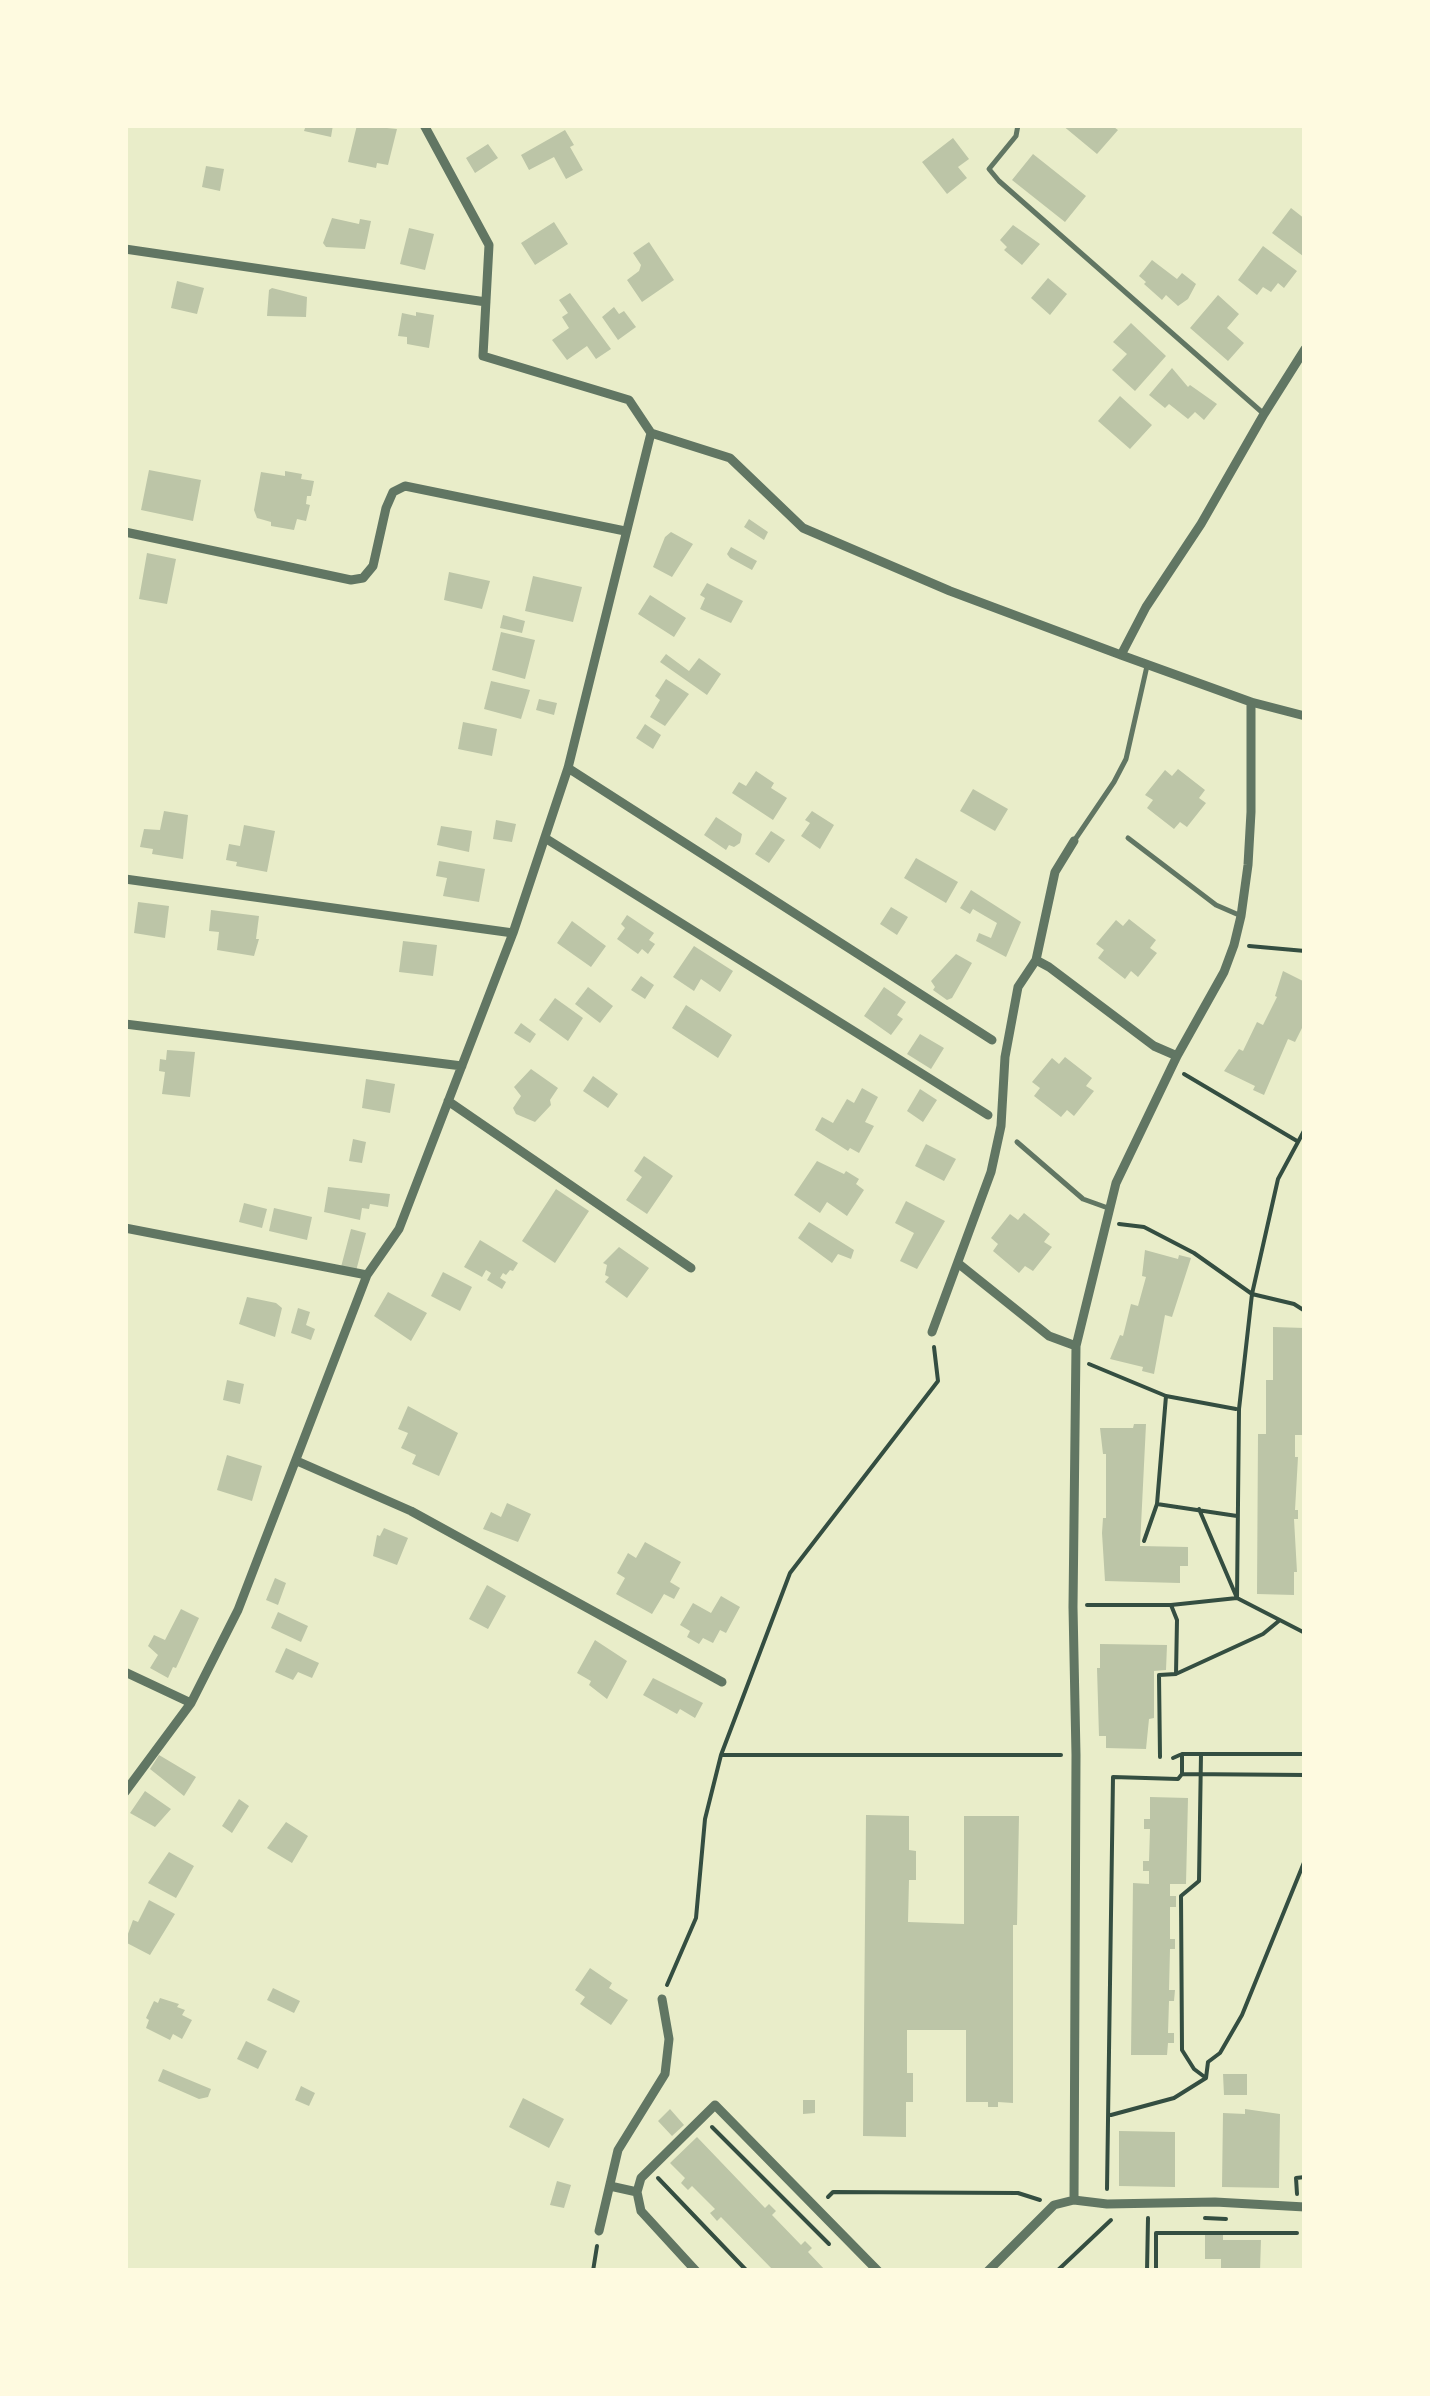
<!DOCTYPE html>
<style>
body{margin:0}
#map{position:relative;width:1430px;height:2396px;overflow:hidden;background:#e9edc9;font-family:Mulish,sans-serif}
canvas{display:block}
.frame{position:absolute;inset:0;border:128px solid #fefae0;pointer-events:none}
</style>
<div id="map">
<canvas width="1430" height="2396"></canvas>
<div class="frame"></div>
</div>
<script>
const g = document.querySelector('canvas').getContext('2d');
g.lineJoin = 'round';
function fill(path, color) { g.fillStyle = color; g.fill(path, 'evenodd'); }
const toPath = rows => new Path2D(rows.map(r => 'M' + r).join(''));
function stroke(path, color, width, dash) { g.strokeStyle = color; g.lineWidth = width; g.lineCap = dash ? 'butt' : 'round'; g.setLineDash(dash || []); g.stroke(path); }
const building = toPath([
 [306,125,333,125,331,137,304,131],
 [357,125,397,129,388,165,377,163,376,168,348,162],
 [1062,125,1111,125,1118,130,1097,154],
 [565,130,574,145,570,147,583,170,566,179,554,157,529,170,521,155],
 [953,138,969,159,958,167,967,178,947,194,922,162],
 [488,144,498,158,475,173,466,158],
 [1033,154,1086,196,1065,222,1012,180],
 [206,166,224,169,220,191,202,187],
 [1291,208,1305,219,1303,256,1272,233],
 [332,218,359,224,360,219,371,221,365,249,326,247,323,243],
 [554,222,568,244,535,265,521,243],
 [1013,225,1040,244,1022,265,1004,250,1007,247,1000,240],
 [409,228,434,234,425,270,400,264],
 [649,242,674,280,642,302,627,280,639,271,641,265,633,253],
 [1263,246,1297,271,1284,288,1278,283,1271,292,1263,287,1257,295,1238,280],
 [1152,260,1177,279,1182,273,1196,284,1188,299,1178,306,1166,295,1162,300,1144,284,1146,282,1139,276],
 [1048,278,1067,294,1050,315,1031,298],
 [177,281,204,288,197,314,171,308],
 [272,288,307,297,306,317,267,316,269,290],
 [570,293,611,349,596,359,587,346,567,360,552,340,569,328,562,317,568,313,559,300],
 [1218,295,1239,314,1227,328,1244,343,1228,361,1190,328],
 [614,307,619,314,624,311,636,327,618,340,602,317],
 [416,312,434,315,429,348,407,344,407,337,398,336,402,313,416,316],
 [1131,323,1166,356,1135,391,1112,370,1127,354,1113,342],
 [1172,368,1188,387,1190,385,1217,404,1204,420,1195,412,1188,419,1169,404,1165,408,1149,395],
 [1120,396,1152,425,1130,449,1098,421],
 [149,470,201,480,193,521,141,510],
 [285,471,302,474,301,479,314,481,311,496,307,496,306,504,310,505,306,521,297,519,294,530,271,526,271,522,257,518,254,510,261,472,285,476],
 [749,519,768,532,764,540,744,527],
 [671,532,693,544,672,577,653,567,665,537],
 [731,547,757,561,752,570,730,558,727,554],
 [147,553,176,559,167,604,139,599],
 [449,572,490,581,482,609,444,600],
 [533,576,582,587,573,622,525,611],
 [707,583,743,601,731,623,700,609,705,598,700,595],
 [650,595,686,618,674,637,638,614],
 [503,615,525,621,522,633,500,628],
 [501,632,535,640,525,679,492,670],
 [666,654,689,671,699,658,721,674,707,695,660,662],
 [666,679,689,694,665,726,650,717,660,700,655,696],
 [491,681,530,690,521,719,484,709],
 [539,699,557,703,554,715,536,710],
 [463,722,497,729,492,756,458,749],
 [645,724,661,735,653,749,636,738],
 [1178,769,1205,790,1199,798,1206,803,1187,827,1180,822,1174,829,1147,808,1153,800,1145,795,1165,770,1172,776],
 [756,771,774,783,771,788,787,798,773,820,732,793,739,782,746,786],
 [973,789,1008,809,995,831,960,811],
 [164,811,188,815,183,859,152,854,153,849,140,847,144,829,160,830],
 [812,811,834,825,820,849,801,836,810,823,805,820],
 [716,817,742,834,740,843,734,847,729,845,726,850,704,835],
 [496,820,516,824,512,842,493,839],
 [244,825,275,831,267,872,236,866,237,862,226,860,229,844,240,846],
 [441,826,472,831,469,852,437,845],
 [771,831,785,840,769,863,755,854],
 [916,858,958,882,946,903,904,878],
 [439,861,485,869,479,902,443,896,447,878,436,876],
 [971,890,1021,922,1006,957,976,941,979,933,991,938,997,923,973,909,970,914,960,908],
 [138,902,169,906,165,938,134,933],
 [891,907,908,917,897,935,880,924],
 [211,910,259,916,256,939,259,939,254,956,217,950,219,932,209,931],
 [627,915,654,933,649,940,655,944,648,954,642,949,638,954,617,939,625,928,621,924],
 [1129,919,1156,940,1150,948,1157,953,1138,977,1131,971,1125,979,1098,958,1104,950,1096,944,1116,920,1123,926],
 [572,921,606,946,591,967,557,943],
 [403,941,437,945,433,976,399,972],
 [694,946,733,971,720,992,701,979,694,991,673,977],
 [956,954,972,963,952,998,947,1000,933,990,935,987,931,981],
 [1283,971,1305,982,1305,1022,1295,1042,1288,1039,1264,1095,1253,1090,1255,1086,1224,1071,1239,1049,1243,1051,1257,1022,1263,1025,1277,997,1275,996],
 [641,976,654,985,645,999,631,990],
 [588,987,613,1006,600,1023,575,1004],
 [884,987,906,1002,897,1015,903,1019,891,1035,864,1016],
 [555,998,583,1018,568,1041,539,1020],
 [686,1005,732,1035,718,1058,672,1028],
 [521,1023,536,1034,530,1043,514,1033],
 [920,1034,944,1048,931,1069,907,1054],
 [167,1050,195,1052,190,1097,162,1094,165,1072,159,1071,160,1059,166,1060],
 [1065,1057,1092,1078,1086,1086,1094,1091,1074,1116,1067,1110,1061,1117,1034,1096,1040,1088,1032,1082,1052,1058,1059,1064],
 [531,1069,558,1088,550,1100,551,1105,535,1122,516,1114,513,1108,521,1096,514,1087],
 [593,1076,618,1094,608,1108,583,1091],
 [366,1079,395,1084,390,1113,362,1108],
 [862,1088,878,1097,865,1122,874,1126,859,1153,850,1148,848,1151,815,1130,822,1117,833,1123,847,1099,854,1103],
 [920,1089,937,1100,923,1122,907,1111],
 [353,1139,366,1142,362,1163,349,1161],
 [926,1144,956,1159,944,1181,915,1166],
 [644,1156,673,1176,647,1214,626,1200,642,1177,634,1171],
 [817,1161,844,1174,846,1171,859,1179,856,1184,864,1190,847,1216,827,1202,820,1213,794,1195],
 [328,1187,390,1194,388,1207,370,1204,369,1209,362,1208,360,1220,324,1212],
 [556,1189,589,1211,555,1263,522,1241],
 [906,1201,945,1221,917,1269,900,1261,914,1233,895,1223],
 [244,1203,267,1209,262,1228,239,1222],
 [274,1208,312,1217,307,1240,269,1231],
 [1024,1213,1050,1234,1044,1242,1052,1247,1033,1271,1025,1266,1019,1273,993,1251,998,1244,991,1238,1010,1214,1018,1220],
 [809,1222,854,1250,851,1259,838,1254,832,1263,798,1238],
 [351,1229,366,1233,356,1271,341,1267],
 [480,1240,518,1263,513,1271,510,1270,506,1275,503,1273,500,1278,506,1282,502,1289,487,1280,491,1273,486,1270,482,1277,464,1267],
 [619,1247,649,1268,627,1298,605,1282,609,1277,605,1275,607,1265,603,1263],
 [1145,1250,1178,1259,1179,1255,1191,1258,1172,1317,1165,1315,1154,1374,1142,1371,1143,1367,1110,1359,1120,1335,1123,1336,1131,1304,1138,1306,1146,1277,1142,1276],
 [443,1272,472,1287,460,1311,431,1296],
 [388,1292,427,1313,411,1341,374,1316],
 [247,1297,276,1303,282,1308,275,1337,239,1324],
 [298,1308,310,1312,306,1325,315,1329,311,1340,291,1333],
 [1273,1327,1305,1328,1305,1382,1302,1382,1305,1412,1302,1412,1302,1435,1295,1435,1295,1457,1298,1457,1295,1510,1298,1510,1298,1519,1294,1519,1297,1572,1294,1572,1294,1595,1257,1594,1258,1434,1266,1434,1266,1380,1273,1380],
 [227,1380,244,1384,240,1404,223,1400],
 [408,1406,458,1433,439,1476,412,1464,416,1455,401,1448,408,1433,398,1429],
 [1134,1424,1146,1424,1140,1546,1188,1547,1188,1566,1180,1566,1180,1583,1105,1581,1102,1533,1103,1518,1106,1518,1106,1454,1103,1454,1100,1428,1133,1428],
 [227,1455,262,1466,252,1501,217,1490],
 [507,1503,531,1514,518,1542,483,1529,491,1512,501,1517],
 [384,1528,408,1538,397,1565,373,1556,377,1535,380,1536],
 [645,1542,681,1562,670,1582,680,1588,674,1599,664,1594,652,1614,616,1594,625,1578,617,1573,628,1553,636,1558],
 [275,1578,286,1583,278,1605,266,1600],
 [487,1585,506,1596,488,1629,469,1619],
 [721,1596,740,1607,726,1633,720,1630,713,1643,703,1638,699,1644,687,1637,690,1631,680,1625,693,1603,711,1613],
 [181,1609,199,1618,176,1668,173,1667,168,1678,150,1668,158,1655,148,1646,154,1635,165,1640],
 [278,1612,308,1626,301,1642,271,1628],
 [595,1640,627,1661,607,1699,589,1685,591,1681,577,1673],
 [1100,1644,1167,1645,1166,1670,1154,1671,1154,1718,1149,1719,1146,1749,1106,1748,1106,1736,1099,1736,1097,1668,1100,1668],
 [286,1648,319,1663,312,1678,298,1672,293,1680,275,1672],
 [653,1678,703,1703,695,1718,680,1709,677,1714,643,1695],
 [159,1755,196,1777,184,1796,150,1769],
 [145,1791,171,1809,155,1827,130,1813],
 [1150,1797,1188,1798,1186,1884,1170,1884,1170,1896,1176,1896,1176,1907,1170,1907,1170,1939,1175,1939,1175,1949,1170,1949,1169,1990,1175,1990,1174,2001,1169,2001,1168,2033,1174,2033,1174,2043,1168,2043,1167,2055,1131,2055,1133,1883,1149,1884,1149,1871,1143,1871,1143,1861,1149,1861,1150,1829,1144,1829,1144,1819,1150,1819],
 [239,1799,249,1806,232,1833,222,1826],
 [866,1815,909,1816,909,1850,916,1851,916,1880,909,1880,908,1922,964,1924,964,1816,1019,1816,1017,1925,1013,1925,1013,2103,998,2102,998,2107,988,2107,988,2102,966,2102,966,2030,907,2030,907,2073,913,2073,913,2102,906,2102,906,2137,863,2136],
 [286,1822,308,1836,292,1863,267,1848],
 [169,1852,194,1866,176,1898,148,1883],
 [149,1900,175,1914,150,1955,125,1942,133,1920,138,1922],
 [590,1968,612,1983,609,1988,628,2000,611,2025,580,2004,585,1997,575,1990],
 [273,1988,300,2001,294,2013,267,2000],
 [160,1998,179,2004,177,2007,185,2010,182,2015,192,2020,182,2039,173,2034,170,2040,146,2028,149,2020,146,2018,154,2001,158,2003],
 [246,2041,267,2051,258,2069,237,2059],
 [163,2069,211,2089,208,2097,199,2099,158,2081],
 [1223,2074,1247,2074,1247,2095,1224,2095],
 [301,2086,315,2093,309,2106,295,2100],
 [523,2098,564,2119,549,2148,509,2127],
 [803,2100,815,2100,815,2113,803,2114],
 [670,2109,684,2125,672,2136,658,2121],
 [1245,2109,1280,2114,1279,2188,1222,2187,1223,2113,1245,2114],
 [1119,2131,1175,2132,1175,2187,1119,2186],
 [697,2137,765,2208,769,2204,776,2211,772,2215,801,2245,805,2241,812,2248,808,2252,826,2271,774,2271,721,2217,717,2221,710,2213,715,2209,692,2186,688,2190,681,2183,685,2178,670,2163],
 [557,2181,571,2185,564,2208,550,2205],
 [1205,2235,1223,2235,1223,2240,1261,2240,1260,2271,1221,2271,1221,2259,1205,2259]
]);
const path = toPath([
 [1249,946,1305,951],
 [1184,1074,1297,1141],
 [1305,1129,1278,1179,1252,1294,1239,1409,1237,1598,1305,1633],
 [1119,1224,1144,1227,1194,1253,1252,1294,1294,1304,1305,1311],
 [1089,1364,1166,1396,1236,1409],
 [1157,1504,1237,1516],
 [1144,1541,1157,1504,1166,1396],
 [1087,1605,1171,1605,1237,1598,1199,1509],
 [1178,1673,1263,1634,1280,1620],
 [1201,1754,1199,1881,1181,1896,1182,2050,1194,2069,1206,2078],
 [721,1755,1061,1755],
 [1160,1757,1159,1675,1176,1674,1177,1620,1171,1605],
 [1173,1758,1182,1754,1305,1754],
 [1182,1774,1305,1775],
 [667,1985,696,1918,705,1819,721,1755,790,1573,938,1381,934,1347],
 [1111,2115,1174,2098,1206,2078,1208,2062,1220,2053,1242,2015,1305,1860],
 [712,2127,829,2244],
 [658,2178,747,2271],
 [1107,2189,1113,1777,1178,1779,1182,1774,1182,1754],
 [1297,2194,1296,2178,1305,2177],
 [828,2197,833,2192,1018,2193,1040,2200],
 [1205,2218,1226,2219],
 [593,2271,597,2246],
 [1057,2271,1111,2220],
 [1147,2271,1148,2218],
 [1156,2271,1156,2233,1297,2233]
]);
const service = toPath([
 [1018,125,1016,136,989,169,999,181,1264,414],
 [1128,838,1216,905,1239,915],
 [1074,841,1114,782,1126,759,1147,666],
 [1017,1142,1083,1199,1108,1208]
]);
const minor = toPath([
 [424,125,489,245,483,356,629,400,651,433],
 [125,249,486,302],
 [651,433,730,458,803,528,950,591,1121,655,1251,702,1305,716],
 [125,532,351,580,363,578,373,566,386,508,393,492,405,486,625,531],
 [1121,655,1146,607,1201,524,1264,414,1305,349],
 [568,768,992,1040],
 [545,838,988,1115],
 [125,879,513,933],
 [1036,960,1049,967,1154,1046,1177,1056],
 [125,1024,462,1066],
 [448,1101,691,1268],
 [125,1228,367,1275],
 [959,1264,1049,1336,1076,1346],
 [932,1332,991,1172,1001,1126,1005,1057,1018,987,1036,960,1055,872,1074,841],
 [297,1461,411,1511,722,1682],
 [125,1672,191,1703],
 [125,1792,191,1703,238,1610,367,1275,399,1229,513,933,568,768,651,433],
 [610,2186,637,2192],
 [1074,2200,1107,2204,1215,2202,1305,2207],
 [599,2231,618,2150,665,2074,669,2039,662,1999],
 [696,2271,641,2211,637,2192,641,2178,715,2105,878,2271],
 [988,2271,1054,2205,1074,2200,1076,1755,1073,1607,1076,1346,1116,1183,1177,1056,1224,972,1234,945,1241,916,1248,865,1251,812,1251,702]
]);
fill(building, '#bcc5a7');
stroke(path, '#344e41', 4);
stroke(service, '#617663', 5);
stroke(minor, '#617663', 9);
</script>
